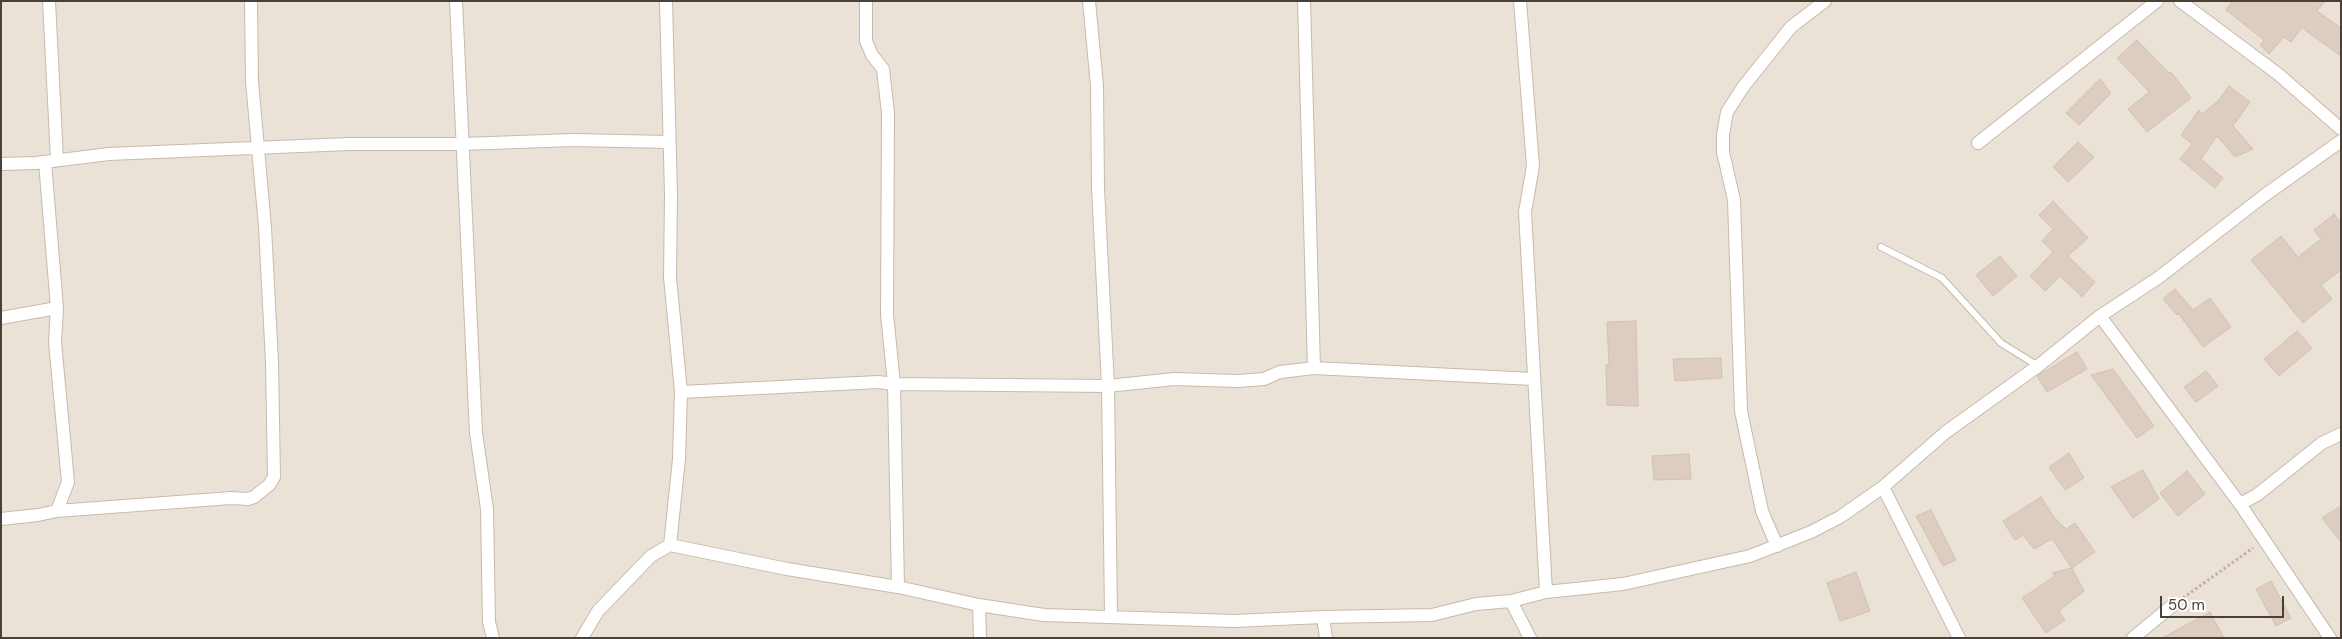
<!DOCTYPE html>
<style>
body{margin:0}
#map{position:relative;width:2342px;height:639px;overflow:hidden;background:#f6f1ea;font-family:"DM Sans",sans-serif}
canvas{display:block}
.frame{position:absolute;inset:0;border:2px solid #4b4036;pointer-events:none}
.scale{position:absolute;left:2160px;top:596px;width:124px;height:22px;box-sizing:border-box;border:2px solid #4b4036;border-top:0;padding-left:6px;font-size:15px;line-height:18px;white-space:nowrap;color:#4b4036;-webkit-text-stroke:4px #fff;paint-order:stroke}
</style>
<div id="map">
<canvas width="2342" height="639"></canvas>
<div class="frame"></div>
<div class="scale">50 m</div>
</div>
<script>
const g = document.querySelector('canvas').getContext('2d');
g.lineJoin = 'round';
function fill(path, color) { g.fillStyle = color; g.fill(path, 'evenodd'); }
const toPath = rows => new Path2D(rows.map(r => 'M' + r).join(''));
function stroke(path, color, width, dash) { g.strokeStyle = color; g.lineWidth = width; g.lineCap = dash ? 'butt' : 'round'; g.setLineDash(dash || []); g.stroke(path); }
const residential = toPath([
 [1,1,2341,1,2341,638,1,638]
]);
const building = toPath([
 [2232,1,2325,1,2317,11,2341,28,2341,56,2302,28,2291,42,2284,37,2269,54,2260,45,2264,40,2226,10,2232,1],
 [2137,40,2169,73,2171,72,2191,98,2147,132,2128,109,2149,92,2117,58,2137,40],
 [2100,79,2111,93,2079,125,2066,113,2100,79],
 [2229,86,2250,102,2233,126,2253,149,2235,157,2217,136,2201,159,2223,178,2215,188,2180,159,2192,144,2181,135,2199,110,2202,114,2218,101,2229,86],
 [2078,142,2094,157,2068,182,2053,167,2078,142],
 [2053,201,2088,238,2068,256,2095,282,2082,297,2060,276,2045,291,2030,276,2053,252,2042,241,2053,229,2039,215,2053,201],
 [2334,214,2341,223,2341,270,2321,285,2332,299,2303,323,2251,260,2281,236,2298,257,2321,239,2314,230,2334,214],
 [2000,256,2017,276,1993,296,1976,275,2000,256],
 [2175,289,2193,310,2210,298,2231,327,2203,347,2178,313,2177,315,2163,299,2175,289],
 [1636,321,1638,406,1607,405,1606,365,1609,365,1607,322,1636,321],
 [2297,331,2312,348,2279,376,2264,359,2297,331],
 [2077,352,2087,369,2047,392,2037,376,2077,352],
 [1721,358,1722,378,1675,381,1673,359,1721,358],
 [2113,369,2154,426,2137,438,2091,375,2113,369],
 [2206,371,2218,386,2196,402,2184,387,2206,371],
 [2069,453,2084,478,2065,490,2049,467,2069,453],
 [1689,454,1691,479,1654,480,1652,456,1689,454],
 [2143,470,2159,499,2133,518,2111,487,2143,470],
 [2187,471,2205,494,2178,516,2160,493,2187,471],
 [2041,497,2053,516,2066,529,2075,523,2095,552,2072,568,2052,539,2034,549,2023,535,2015,540,2003,521,2041,497],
 [2341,506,2341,542,2322,518,2341,506],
 [1931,510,1956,560,1943,566,1916,516,1931,510],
 [2072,568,2084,591,2059,611,2065,620,2046,633,2022,598,2055,576,2052,573,2072,568],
 [1856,572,1870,611,1840,621,1827,583,1856,572],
 [2271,581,2291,618,2276,626,2256,589,2271,581],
 [2210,612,2224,638,2162,638,2210,612]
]);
const path = toPath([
 [2183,598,2253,548]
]);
const service = toPath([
 [1881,247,1942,278,2001,343,2038,366]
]);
const minor = toPath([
 [49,1,57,160],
 [456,1,476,433,487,509,489,622,493,638],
 [666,1,671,195,670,277,681,392,679,459,670,545],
 [866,1,866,41,872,55,883,69,888,113,887,314,894,384,898,587],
 [1089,1,1097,86,1098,188,1108,386,1111,616],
 [1304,1,1314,368],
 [1520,1,1533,166,1525,212,1546,592],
 [2180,1,2278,74,2341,129],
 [1978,143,2157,1],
 [45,162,57,308,55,342,68,482,57,511],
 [1,164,36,163,109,154,349,144,463,144,573,140,669,142],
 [2100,316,2240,504,2330,638],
 [1,318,57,308],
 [681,392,878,382,894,384,1108,386,1174,379,1238,381,1264,379,1280,372,1314,368,1533,379],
 [1883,487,1959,638],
 [2240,504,2257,495,2322,443,2341,434],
 [1,519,38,515,57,511,231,498,248,499,254,497,269,485,274,477,272,362,265,227,252,81,251,1],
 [1777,546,1762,511,1741,411,1734,200,1723,152,1723,135,1727,112,1743,87,1791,27,1825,1],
 [1511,601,1530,638],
 [979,605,980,638],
 [1323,617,1326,638],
 [582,638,598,611,651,556,670,545,787,569,898,587,979,605,1044,615,1234,621,1323,617,1432,615,1476,604,1511,601,1546,592,1623,584,1750,556,1811,532,1840,517,1883,487,1946,432,2038,366,2100,316,2158,278,2265,195,2341,141],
 [2133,638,2173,605]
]);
fill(residential, '#ebe2d7');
fill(building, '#dccdc0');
stroke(building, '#d5c1b0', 1);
stroke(service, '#c6baae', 8);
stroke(minor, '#c6baae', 14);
stroke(path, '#c7b09a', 3, [2.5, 2.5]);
stroke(service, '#fff', 6);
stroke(minor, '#fff', 12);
</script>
